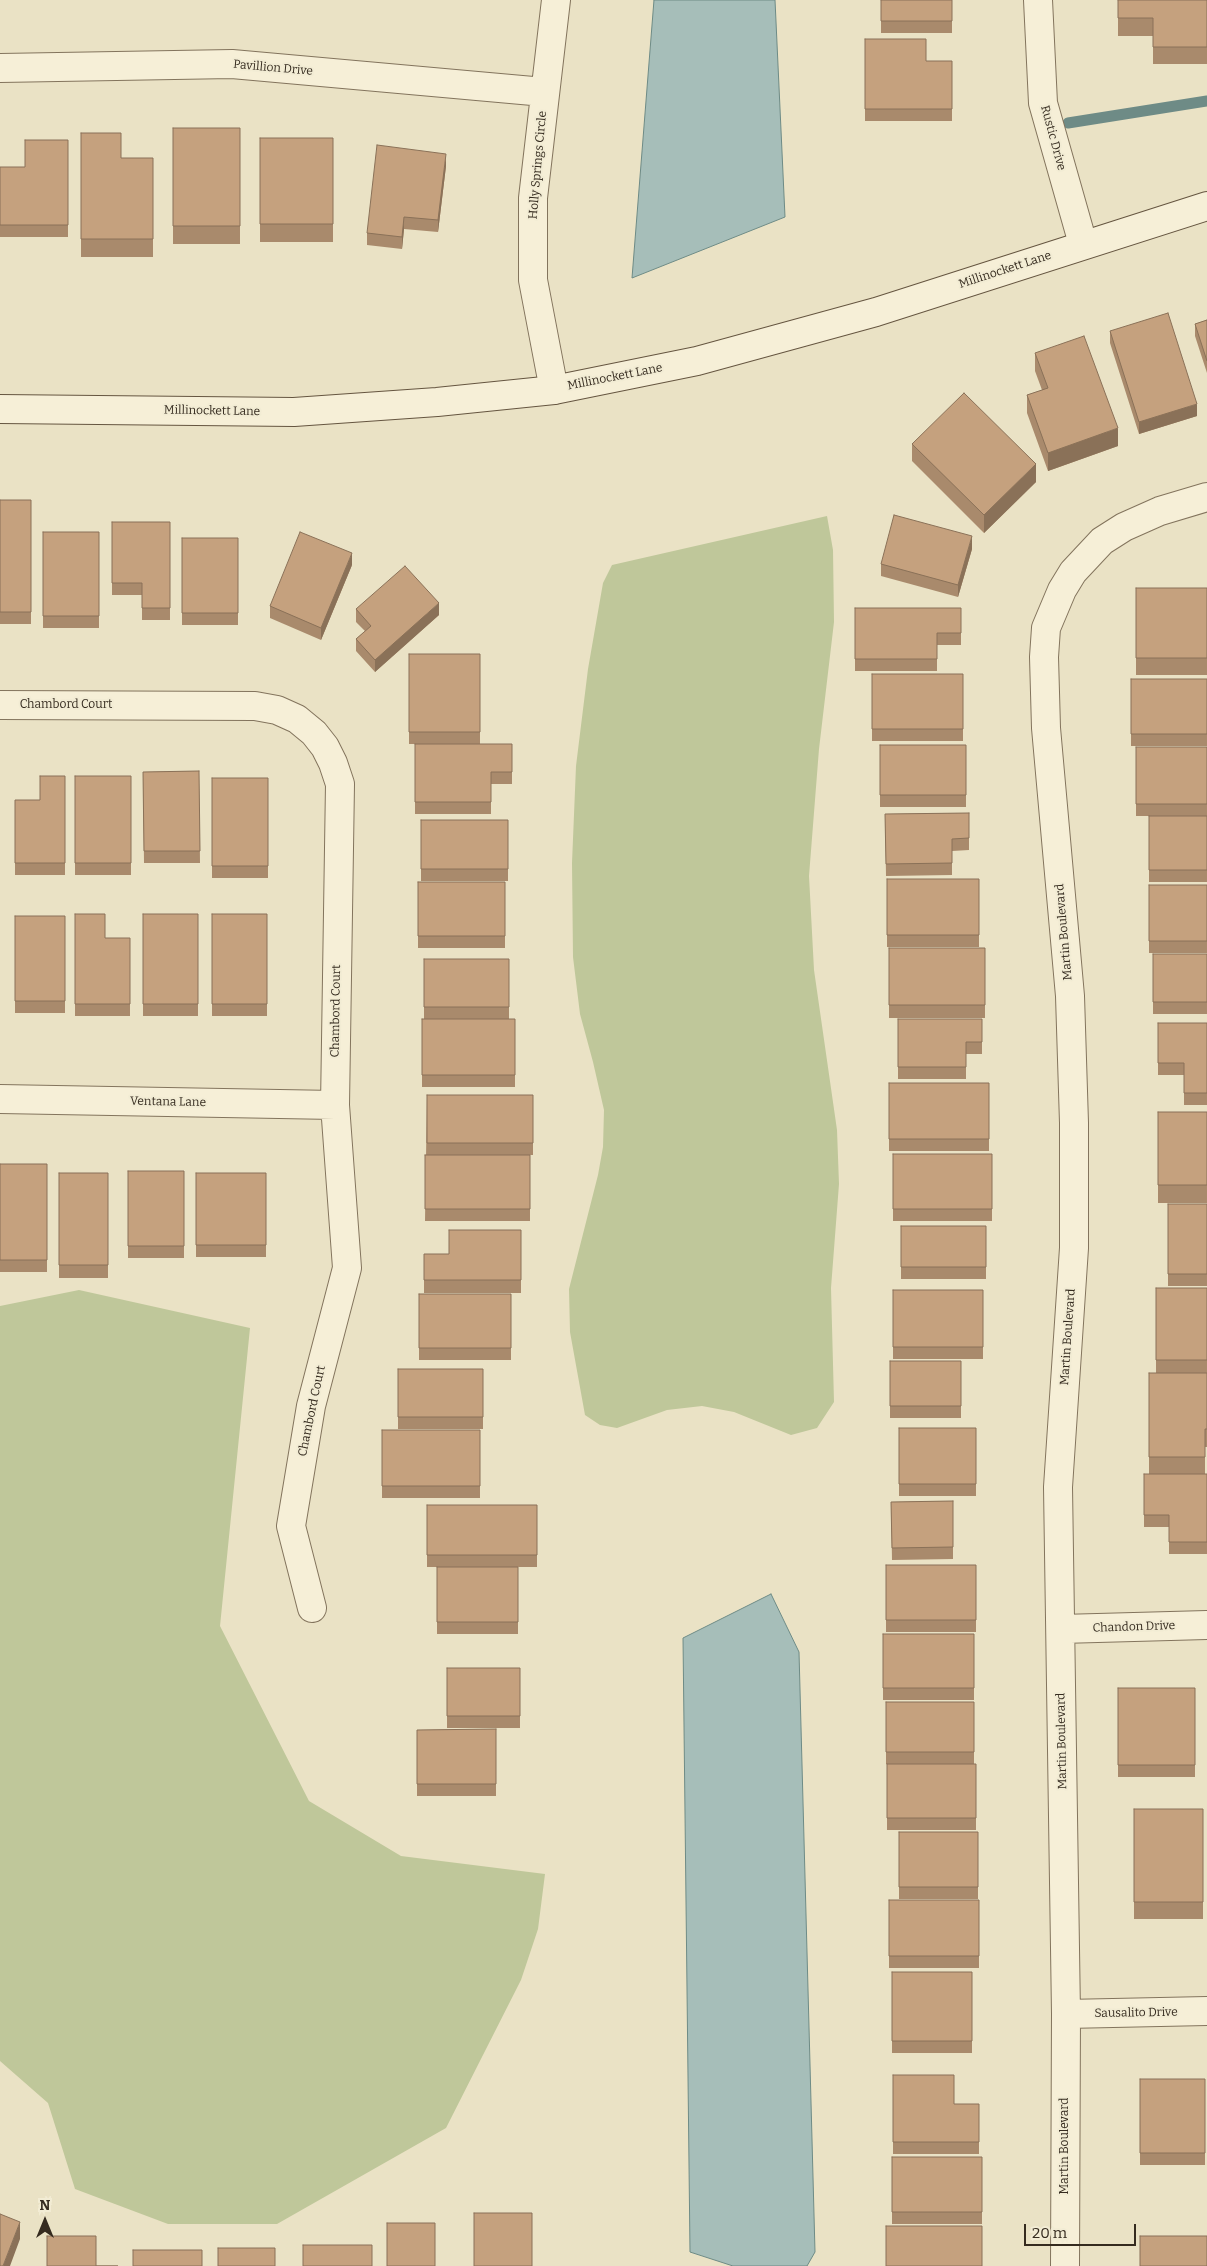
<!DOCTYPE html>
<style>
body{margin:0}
#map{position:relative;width:1207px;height:2266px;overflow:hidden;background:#eae2c5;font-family:Bitter,serif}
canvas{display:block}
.north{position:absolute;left:20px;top:2196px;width:50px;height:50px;-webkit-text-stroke:4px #f2ecd4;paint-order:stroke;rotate:0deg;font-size:14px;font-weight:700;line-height:20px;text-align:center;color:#352b1f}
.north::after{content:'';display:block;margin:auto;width:18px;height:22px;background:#352b1f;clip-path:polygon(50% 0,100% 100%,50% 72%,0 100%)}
.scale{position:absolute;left:1024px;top:2224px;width:112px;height:22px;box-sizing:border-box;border:2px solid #352b1f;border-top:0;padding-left:6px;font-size:15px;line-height:18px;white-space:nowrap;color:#352b1f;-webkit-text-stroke:4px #f2ecd4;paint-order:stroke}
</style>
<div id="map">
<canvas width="1207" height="2266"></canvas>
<div class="north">N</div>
<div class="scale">20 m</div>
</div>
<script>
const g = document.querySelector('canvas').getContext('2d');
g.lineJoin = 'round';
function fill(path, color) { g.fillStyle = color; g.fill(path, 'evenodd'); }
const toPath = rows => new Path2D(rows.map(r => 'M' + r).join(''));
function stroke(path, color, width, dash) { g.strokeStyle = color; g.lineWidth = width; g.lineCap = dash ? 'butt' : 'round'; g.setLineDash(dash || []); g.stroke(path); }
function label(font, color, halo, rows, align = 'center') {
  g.font = font + ' Bitter,serif'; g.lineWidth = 4; g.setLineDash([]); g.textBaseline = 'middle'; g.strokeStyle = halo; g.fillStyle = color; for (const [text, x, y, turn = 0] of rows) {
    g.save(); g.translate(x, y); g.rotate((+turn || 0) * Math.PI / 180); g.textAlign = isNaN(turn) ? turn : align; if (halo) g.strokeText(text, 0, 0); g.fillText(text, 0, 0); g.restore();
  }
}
const green = toPath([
 [827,516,833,550,834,622,819,749,809,876,814,970,837,1130,839,1184,831,1288,834,1402,817,1428,791,1435,734,1412,702,1406,667,1410,617,1428,600,1425,585,1415,570,1332,569,1289,598,1175,603,1147,604,1110,593,1062,580,1014,573,957,572,863,576,766,588,669,603,583,612,565],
 [79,1290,250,1328,220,1626,309,1801,401,1856,545,1874,538,1929,521,1980,446,2128,277,2224,168,2224,75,2189,48,2103,0,2061,0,1306]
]);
const water = toPath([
 [654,0,775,0,785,217,632,278,654,0],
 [771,1594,799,1652,815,2252,807,2266,733,2266,690,2252,683,1638,771,1594]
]);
const stream = toPath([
 [1068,123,1207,101]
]);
const street = toPath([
 [1038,0,1043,103,1083,244],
 [0,68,232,64,544,92],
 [554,390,533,280,533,198,556,0],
 [0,705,255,706,277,710,297,719,314,733,325,747,333,763,340,784,335,1105,347,1268,311,1406,291,1526,312,1608],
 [0,1099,335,1105],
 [1061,1629,1207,1625],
 [1066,2014,1207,2011],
 [1065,2266,1066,2014,1058,1487,1074,1248,1074,1123,1070,996,1046,728,1044,657,1046,628,1062,590,1073,572,1102,541,1124,527,1160,511,1207,497]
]);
const secondary = toPath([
 [0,409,294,412,437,402,554,390,697,361,876,312,1207,206]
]);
const wall = toPath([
 [881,0,952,0,952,33,881,33],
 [1118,0,1207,0,1207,64,1153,64,1153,36,1118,36],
 [865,39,926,61,952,61,952,121,865,121],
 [173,128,240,128,240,244,173,244],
 [81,133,121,158,153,158,153,257,81,257],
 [260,138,333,138,333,242,260,242],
 [68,140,68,237,0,237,0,167,25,167],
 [446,166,438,232,404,229,402,249,367,245,367,233],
 [1207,320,1207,373,1195,336,1195,324],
 [1110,331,1197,416,1139,434,1110,343],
 [1035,353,1118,446,1048,471,1027,413,1027,395,1042,390,1035,371],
 [912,444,1036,482,984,533,912,461],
 [0,500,31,500,31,624,0,624],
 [112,522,170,522,170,620,142,620,142,595,112,595],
 [43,532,99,532,99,628,43,628],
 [182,538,238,538,238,625,182,625],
 [972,549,958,597,881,576,881,564],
 [352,565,321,640,270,618,270,606],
 [1136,588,1207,588,1207,675,1136,675],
 [855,608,961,608,961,645,937,645,937,671,855,671],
 [356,609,439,615,375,672,356,651,356,639,365,631,356,622],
 [409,654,480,654,480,744,512,744,512,784,491,784,491,814,415,814,415,744,409,744],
 [872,674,963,674,963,741,872,741],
 [1131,679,1207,679,1207,746,1131,746],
 [880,745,966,745,966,807,880,807],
 [1136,747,1207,747,1207,882,1149,882,1149,816,1136,816],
 [199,771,200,863,144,863,143,772],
 [65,776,65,875,15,875,15,800,40,800],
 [75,776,131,776,131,875,75,875],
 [212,778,268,778,268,878,212,878],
 [969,813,969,850,952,851,952,875,886,876,885,814],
 [421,820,508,820,508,881,421,881],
 [887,879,979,879,979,947,887,947],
 [418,882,505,882,505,948,418,948],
 [1149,885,1207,885,1207,953,1149,953],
 [75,914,105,938,130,938,130,1016,75,1016],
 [143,914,198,914,198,1016,143,1016],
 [212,914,267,914,267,1016,212,1016],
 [15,916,65,916,65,1013,15,1013],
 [889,948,985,948,985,1018,889,1018],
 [1153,954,1207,954,1207,1014,1153,1014],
 [424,959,509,959,509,1019,515,1019,515,1087,422,1087,422,1019,424,1019],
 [898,1019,982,1019,982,1054,966,1054,966,1079,898,1079],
 [1158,1023,1207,1023,1207,1105,1184,1105,1184,1075,1158,1075],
 [889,1083,989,1083,989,1151,889,1151],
 [427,1095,533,1095,533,1155,530,1155,530,1221,425,1221],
 [1158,1112,1207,1112,1207,1203,1158,1203],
 [893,1154,992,1154,992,1221,893,1221],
 [0,1164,47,1164,47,1272,0,1272],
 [128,1171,184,1171,184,1258,128,1258],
 [59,1173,108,1173,108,1278,59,1278],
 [196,1173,266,1173,266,1257,196,1257],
 [1168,1204,1207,1204,1207,1286,1168,1286],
 [901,1226,986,1226,986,1279,901,1279],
 [521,1230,521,1293,424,1293,424,1254,449,1254],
 [1156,1288,1207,1288,1207,1447,1205,1447,1205,1474,1207,1474,1207,1554,1169,1554,1169,1527,1144,1527,1144,1474,1149,1474,1149,1373,1156,1373],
 [893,1290,983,1290,983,1359,893,1359],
 [419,1294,511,1294,511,1360,419,1360],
 [890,1361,961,1361,961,1418,890,1418],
 [398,1369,483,1369,483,1429,398,1429],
 [899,1428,976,1428,976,1496,899,1496],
 [382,1430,480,1430,480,1498,382,1498],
 [953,1501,953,1559,892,1560,891,1502],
 [427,1505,537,1505,537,1567,518,1567,518,1634,437,1634,437,1567,427,1567],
 [886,1565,976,1565,976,1632,886,1632],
 [883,1634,974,1634,974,1700,883,1700],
 [447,1668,520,1668,520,1728,447,1728],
 [1118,1688,1195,1688,1195,1777,1118,1777],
 [886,1702,974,1702,974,1764,976,1764,976,1830,887,1830,887,1764,886,1764],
 [496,1729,496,1796,417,1796,417,1730],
 [1134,1809,1203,1809,1203,1919,1134,1919],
 [899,1832,978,1832,978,1899,899,1899],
 [889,1900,979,1900,979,1968,889,1968],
 [892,1972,972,1972,972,2053,892,2053],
 [893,2075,954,2104,979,2104,979,2154,893,2154],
 [1140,2079,1205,2079,1205,2165,1140,2165],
 [892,2157,982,2157,982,2224,892,2224]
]);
const shadedWall = toPath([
 [446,154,446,166,438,232,438,220],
 [404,217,404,229,402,249,402,237],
 [1197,404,1197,416,1139,434,1139,422],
 [1118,428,1118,446,1048,471,1048,453],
 [1036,464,1036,482,984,533,984,515],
 [972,536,972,549,958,597,958,585],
 [352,553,352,565,321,640,321,628],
 [439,603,439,615,375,672,375,660],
 [20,2222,20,2239,10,2266,3,2266]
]);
const building = toPath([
 [881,0,952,0,952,21,881,21,881,0],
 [1118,0,1207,0,1207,47,1153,47,1153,18,1118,18,1118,0],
 [865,39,926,39,926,61,952,61,952,109,865,109,865,39],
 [173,128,240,128,240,226,173,226,173,128],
 [81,133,121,133,121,158,153,158,153,239,81,239,81,133],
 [260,138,333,138,333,224,260,224,260,138],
 [25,140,68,140,68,225,0,225,0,167,25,167,25,140],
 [377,145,446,154,438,220,404,217,402,237,367,233,377,145],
 [1168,313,1197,404,1139,422,1110,331,1168,313],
 [1207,320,1207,361,1195,324,1207,320],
 [1084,336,1118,428,1048,453,1027,395,1048,388,1035,353,1084,336],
 [964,393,1036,464,984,515,912,444,964,393],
 [0,500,31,500,31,612,0,612,0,500],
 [894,515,972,536,958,585,881,564,894,515],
 [112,522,170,522,170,608,142,608,142,583,112,583,112,522],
 [43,532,99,532,99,616,43,616,43,532],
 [300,532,352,553,321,628,270,606,300,532],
 [182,538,238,538,238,613,182,613,182,538],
 [405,566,439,603,375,660,356,639,371,626,356,609,405,566],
 [1136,588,1207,588,1207,658,1136,658,1136,588],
 [855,608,961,608,961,633,937,633,937,659,855,659,855,608],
 [409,654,480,654,480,732,409,732,409,654],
 [872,674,963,674,963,729,872,729,872,674],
 [1131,679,1207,679,1207,734,1131,734,1131,679],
 [415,744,512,744,512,772,491,772,491,802,415,802,415,744],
 [880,745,966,745,966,795,880,795,880,745],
 [1136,747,1207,747,1207,804,1136,804,1136,747],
 [199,771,200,851,144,851,143,772,199,771],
 [40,776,65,776,65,863,15,863,15,800,40,800,40,776],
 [75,776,131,776,131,863,75,863,75,776],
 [212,778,268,778,268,866,212,866,212,778],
 [969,813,969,838,952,839,952,863,886,864,885,814,969,813],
 [1149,816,1207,816,1207,870,1149,870,1149,816],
 [421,820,508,820,508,869,421,869,421,820],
 [887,879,979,879,979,935,887,935,887,879],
 [418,882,505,882,505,936,418,936,418,882],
 [1149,885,1207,885,1207,941,1149,941,1149,885],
 [75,914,105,914,105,938,130,938,130,1004,75,1004,75,914],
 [143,914,198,914,198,1004,143,1004,143,914],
 [212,914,267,914,267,1004,212,1004,212,914],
 [15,916,65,916,65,1001,15,1001,15,916],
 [889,948,985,948,985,1005,889,1005,889,948],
 [1153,954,1207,954,1207,1002,1153,1002,1153,954],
 [424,959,509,959,509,1007,424,1007,424,959],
 [422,1019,515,1019,515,1075,422,1075,422,1019],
 [898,1019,982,1019,982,1042,966,1042,966,1067,898,1067,898,1019],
 [1158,1023,1207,1023,1207,1093,1184,1093,1184,1063,1158,1063,1158,1023],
 [889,1083,989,1083,989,1139,889,1139,889,1083],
 [427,1095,533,1095,533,1143,427,1143,427,1095],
 [1158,1112,1207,1112,1207,1185,1158,1185,1158,1112],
 [893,1154,992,1154,992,1209,893,1209,893,1154],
 [425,1155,530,1155,530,1209,425,1209,425,1155],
 [0,1164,47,1164,47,1260,0,1260,0,1164],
 [128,1171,184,1171,184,1246,128,1246,128,1171],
 [59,1173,108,1173,108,1265,59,1265,59,1173],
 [196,1173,266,1173,266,1245,196,1245,196,1173],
 [1168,1204,1207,1204,1207,1274,1168,1274,1168,1204],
 [901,1226,986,1226,986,1267,901,1267,901,1226],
 [449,1230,521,1230,521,1280,424,1280,424,1254,449,1254,449,1230],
 [1156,1288,1207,1288,1207,1360,1156,1360,1156,1288],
 [893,1290,983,1290,983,1347,893,1347,893,1290],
 [419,1294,511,1294,511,1348,419,1348,419,1294],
 [890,1361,961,1361,961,1406,890,1406,890,1361],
 [398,1369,483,1369,483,1417,398,1417,398,1369],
 [1149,1373,1207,1373,1207,1429,1205,1429,1205,1457,1149,1457,1149,1373],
 [899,1428,976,1428,976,1484,899,1484,899,1428],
 [382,1430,480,1430,480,1486,382,1486,382,1430],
 [1144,1474,1207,1474,1207,1542,1169,1542,1169,1515,1144,1515,1144,1474],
 [953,1501,953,1547,892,1548,891,1502,953,1501],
 [427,1505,537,1505,537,1555,427,1555,427,1505],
 [886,1565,976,1565,976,1620,886,1620,886,1565],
 [437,1567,518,1567,518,1622,437,1622,437,1567],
 [883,1634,974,1634,974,1688,883,1688,883,1634],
 [447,1668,520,1668,520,1716,447,1716,447,1668],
 [1118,1688,1195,1688,1195,1765,1118,1765,1118,1688],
 [886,1702,974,1702,974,1752,886,1752,886,1702],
 [496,1729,496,1784,417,1784,417,1730,496,1729],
 [887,1764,976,1764,976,1818,887,1818,887,1764],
 [1134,1809,1203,1809,1203,1902,1134,1902,1134,1809],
 [899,1832,978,1832,978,1887,899,1887,899,1832],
 [889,1900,979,1900,979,1956,889,1956,889,1900],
 [892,1972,972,1972,972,2041,892,2041,892,1972],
 [893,2075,954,2075,954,2104,979,2104,979,2142,893,2142,893,2075],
 [1140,2079,1205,2079,1205,2153,1140,2153,1140,2079],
 [892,2157,982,2157,982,2212,892,2212,892,2157],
 [474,2213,532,2213,532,2266,474,2266,474,2213],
 [0,2214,20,2222,3,2266,0,2266,0,2214],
 [387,2223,435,2223,435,2266,387,2266,387,2223],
 [886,2226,982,2226,982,2266,886,2266,886,2226],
 [47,2236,96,2236,96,2266,118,2266,47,2266,47,2236],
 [1140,2236,1207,2236,1207,2266,1140,2266,1140,2236],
 [303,2245,372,2245,372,2266,303,2266,303,2245],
 [218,2248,275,2248,275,2266,218,2266,218,2248],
 [133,2250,202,2250,202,2266,133,2266,133,2250]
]);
const streetNames = [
 ["Pavillion Drive",273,68,5],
 ["Rustic Drive",1053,138,75],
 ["Holly Springs Circle",538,165,-85],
 ["Millinockett Lane",1005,270,-18],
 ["Millinockett Lane",615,377,-11],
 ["Millinockett Lane",212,411,1],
 ["Chambord Court",66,705],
 ["Martin Boulevard",1064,932,-95],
 ["Chambord Court",336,1011,-89],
 ["Ventana Lane",168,1102,1],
 ["Martin Boulevard",1068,1337,-86],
 ["Chambord Court",312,1411,-78],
 ["Chandon Drive",1134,1627,-2],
 ["Martin Boulevard",1062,1741,-91],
 ["Sausalito Drive",1136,2013,-1],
 ["Martin Boulevard",1065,2146,-90]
];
fill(green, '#bfc79a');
fill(water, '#a6beb9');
stroke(water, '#6e8b86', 1);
stroke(stream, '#6e8b86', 11);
stroke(street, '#83745d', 30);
stroke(secondary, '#655540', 30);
stroke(street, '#f6efd7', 28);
stroke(secondary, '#f6efd7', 28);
fill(wall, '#a98a6c');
fill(shadedWall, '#8a7158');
fill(building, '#c5a17e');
stroke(building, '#8a7158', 1);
label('12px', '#352b1f', '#f2ecd4', streetNames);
</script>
